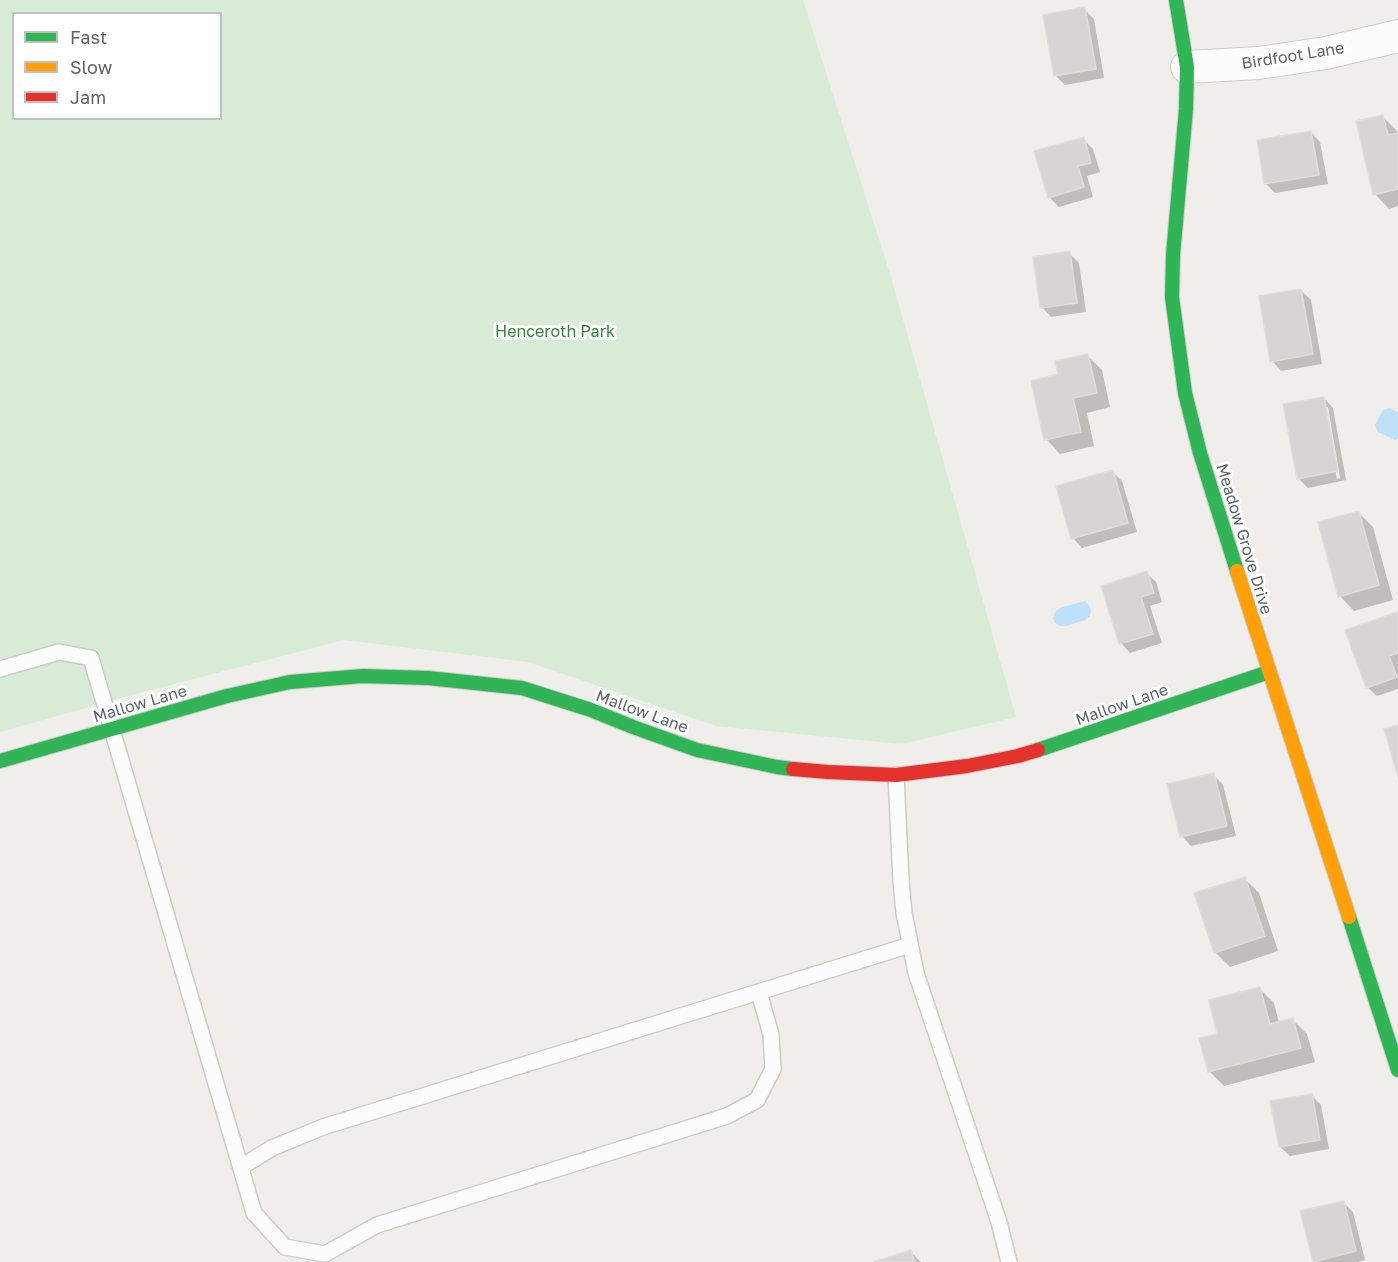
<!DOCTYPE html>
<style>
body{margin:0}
#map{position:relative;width:1398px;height:1262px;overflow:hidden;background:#efeeea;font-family:"Golos Text",sans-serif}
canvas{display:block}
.legend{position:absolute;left:12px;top:12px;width:210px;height:108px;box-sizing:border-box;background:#fff;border:2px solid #bfc1c3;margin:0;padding:8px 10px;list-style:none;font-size:18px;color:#5f6368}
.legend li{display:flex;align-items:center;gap:12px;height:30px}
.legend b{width:30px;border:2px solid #bfc1c3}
</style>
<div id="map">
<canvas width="1398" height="1262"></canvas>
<ul class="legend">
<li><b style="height:8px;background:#30b455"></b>Fast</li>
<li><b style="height:8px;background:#ff9f0a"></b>Slow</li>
<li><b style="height:8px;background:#e5322d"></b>Jam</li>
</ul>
</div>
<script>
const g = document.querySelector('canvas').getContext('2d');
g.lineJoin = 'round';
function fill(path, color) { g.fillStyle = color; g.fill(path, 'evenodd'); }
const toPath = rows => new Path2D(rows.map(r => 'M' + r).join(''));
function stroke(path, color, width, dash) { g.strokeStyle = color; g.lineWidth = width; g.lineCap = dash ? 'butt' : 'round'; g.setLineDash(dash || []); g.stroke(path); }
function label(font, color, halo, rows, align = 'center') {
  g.font = font + ' "Golos Text",sans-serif'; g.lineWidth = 6; g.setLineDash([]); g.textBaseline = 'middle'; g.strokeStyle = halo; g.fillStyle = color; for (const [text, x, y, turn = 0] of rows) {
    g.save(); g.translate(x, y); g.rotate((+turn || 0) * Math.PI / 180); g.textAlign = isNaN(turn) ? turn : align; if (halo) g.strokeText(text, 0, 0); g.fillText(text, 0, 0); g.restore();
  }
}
const green = toPath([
 [0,0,803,0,891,277,1016,717,902,744,716,726,528,662,344,640,128,696,0,732],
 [14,14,220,14,220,118,14,118]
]);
const water = toPath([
 [1390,408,1398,412,1398,439,1395,440,1378,432,1375,425,1383,410],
 [1085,601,1089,605,1091,610,1090,616,1085,620,1066,626,1060,626,1055,623,1053,618,1055,612,1060,608]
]);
const shadow = toPath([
 [1084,9,1094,19,1104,78,1065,85,1055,75],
 [1382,116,1397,131,1398,134,1398,206,1389,209,1375,194],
 [1311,132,1320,142,1328,184,1275,193,1266,184],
 [1083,139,1093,149,1100,172,1087,176,1093,197,1059,207,1049,197],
 [1069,253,1079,263,1086,312,1051,317,1042,307],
 [1301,290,1311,300,1322,364,1281,371,1272,361],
 [1087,355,1102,370,1110,407,1087,413,1094,446,1060,454,1046,439],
 [1324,398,1333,408,1346,480,1308,488,1298,478],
 [1324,407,1328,407,1340,478,1337,479],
 [1113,472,1122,481,1137,532,1082,548,1073,538],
 [1359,513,1373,527,1393,600,1354,611,1340,596],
 [1146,573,1156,582,1162,602,1150,606,1162,643,1130,653,1121,643],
 [1398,615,1398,689,1377,696,1367,687],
 [1214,775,1223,785,1236,836,1191,846,1182,836],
 [1245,879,1259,893,1278,951,1230,967,1215,952],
 [1260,989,1274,1003,1279,1023,1293,1020,1307,1034,1315,1062,1224,1086,1209,1071,1219,1035],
 [1311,1095,1321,1105,1329,1149,1290,1156,1280,1147],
 [1343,1202,1353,1212,1365,1260,1358,1262,1315,1262,1314,1261],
 [911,1252,921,1262,878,1262]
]);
const building = toPath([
 [1085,7,1096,69,1054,76,1043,15,1085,7],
 [1383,115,1388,135,1398,133,1398,189,1373,195,1356,121,1383,115],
 [1311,131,1319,175,1264,184,1257,140,1311,131],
 [1084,137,1091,163,1078,166,1084,187,1048,198,1034,151,1084,137],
 [1070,251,1077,303,1040,308,1033,257,1070,251],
 [1301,289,1313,354,1270,362,1259,296,1301,289],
 [1088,354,1097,393,1073,398,1081,432,1044,440,1031,381,1058,374,1055,361,1088,354],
 [1324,397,1338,471,1297,479,1283,404,1324,397],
 [1113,470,1128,523,1071,539,1056,486,1113,470],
 [1359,511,1379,585,1338,597,1318,522,1359,511],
 [1147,571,1154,593,1141,597,1153,634,1119,644,1101,586,1147,571],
 [1397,612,1398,615,1398,653,1389,656,1397,677,1366,688,1345,630,1397,612],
 [1398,725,1398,777,1384,729,1398,725],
 [1214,773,1227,826,1180,837,1167,784,1214,773],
 [1245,877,1265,936,1214,953,1194,893,1245,877],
 [1260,987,1270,1024,1293,1018,1301,1048,1208,1072,1199,1038,1217,1034,1209,1000,1260,987],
 [1312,1094,1320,1140,1279,1147,1270,1101,1312,1094],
 [1344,1201,1356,1251,1313,1262,1300,1211,1344,1201],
 [911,1250,915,1262,873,1262,911,1250]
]);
const lane = toPath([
 [0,669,59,652,91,658,254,1213,285,1247,325,1254,377,1225,727,1116,757,1100,773,1069,771,1035,759,992],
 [896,775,901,881,904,913,916,973,999,1222,1009,1262],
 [241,1167,272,1148,323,1127,910,945]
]);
const street = toPath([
 [1187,67,1259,63,1326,53,1398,36]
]);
const fast = toPath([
 [1176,0,1187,67,1186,109,1173,255,1172,297,1185,393,1200,453,1237,571],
 [1038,750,1269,672],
 [0,761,227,696,290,682,363,676,428,678,522,688,591,710,633,727,697,750,777,767,793,769],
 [1349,917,1398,1070]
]);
const slow = toPath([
 [1237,571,1349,917]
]);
const jam = toPath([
 [793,769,828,772,896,775,967,766,1018,756,1038,750]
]);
const streetNames = [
 ["Birdfoot Lane",1293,56,-9],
 ["Meadow Grove Drive",1244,539,73],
 ["Mallow Lane",140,704,-16],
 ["Mallow Lane",1122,705,-19],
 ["Mallow Lane",642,712,20]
];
const parkNames = [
 ["Henceroth Park",555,332]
];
fill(green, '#d8ebd6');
fill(water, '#bfe0f9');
fill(shadow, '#0003');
fill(building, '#d6d5d3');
stroke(building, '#deddd9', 1.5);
stroke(lane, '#cbcccc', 18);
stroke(street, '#cbcccc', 34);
stroke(fast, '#cacacb', 16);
stroke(slow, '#cacacb', 16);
stroke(jam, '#cacacb', 16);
stroke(lane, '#fdfcfc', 15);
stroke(street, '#fdfcfc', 32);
stroke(fast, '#30b455', 14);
stroke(slow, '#ff9f0a', 14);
stroke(jam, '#e5322d', 14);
label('16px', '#5f6368', '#fff', streetNames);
label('16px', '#348238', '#fff', parkNames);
</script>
